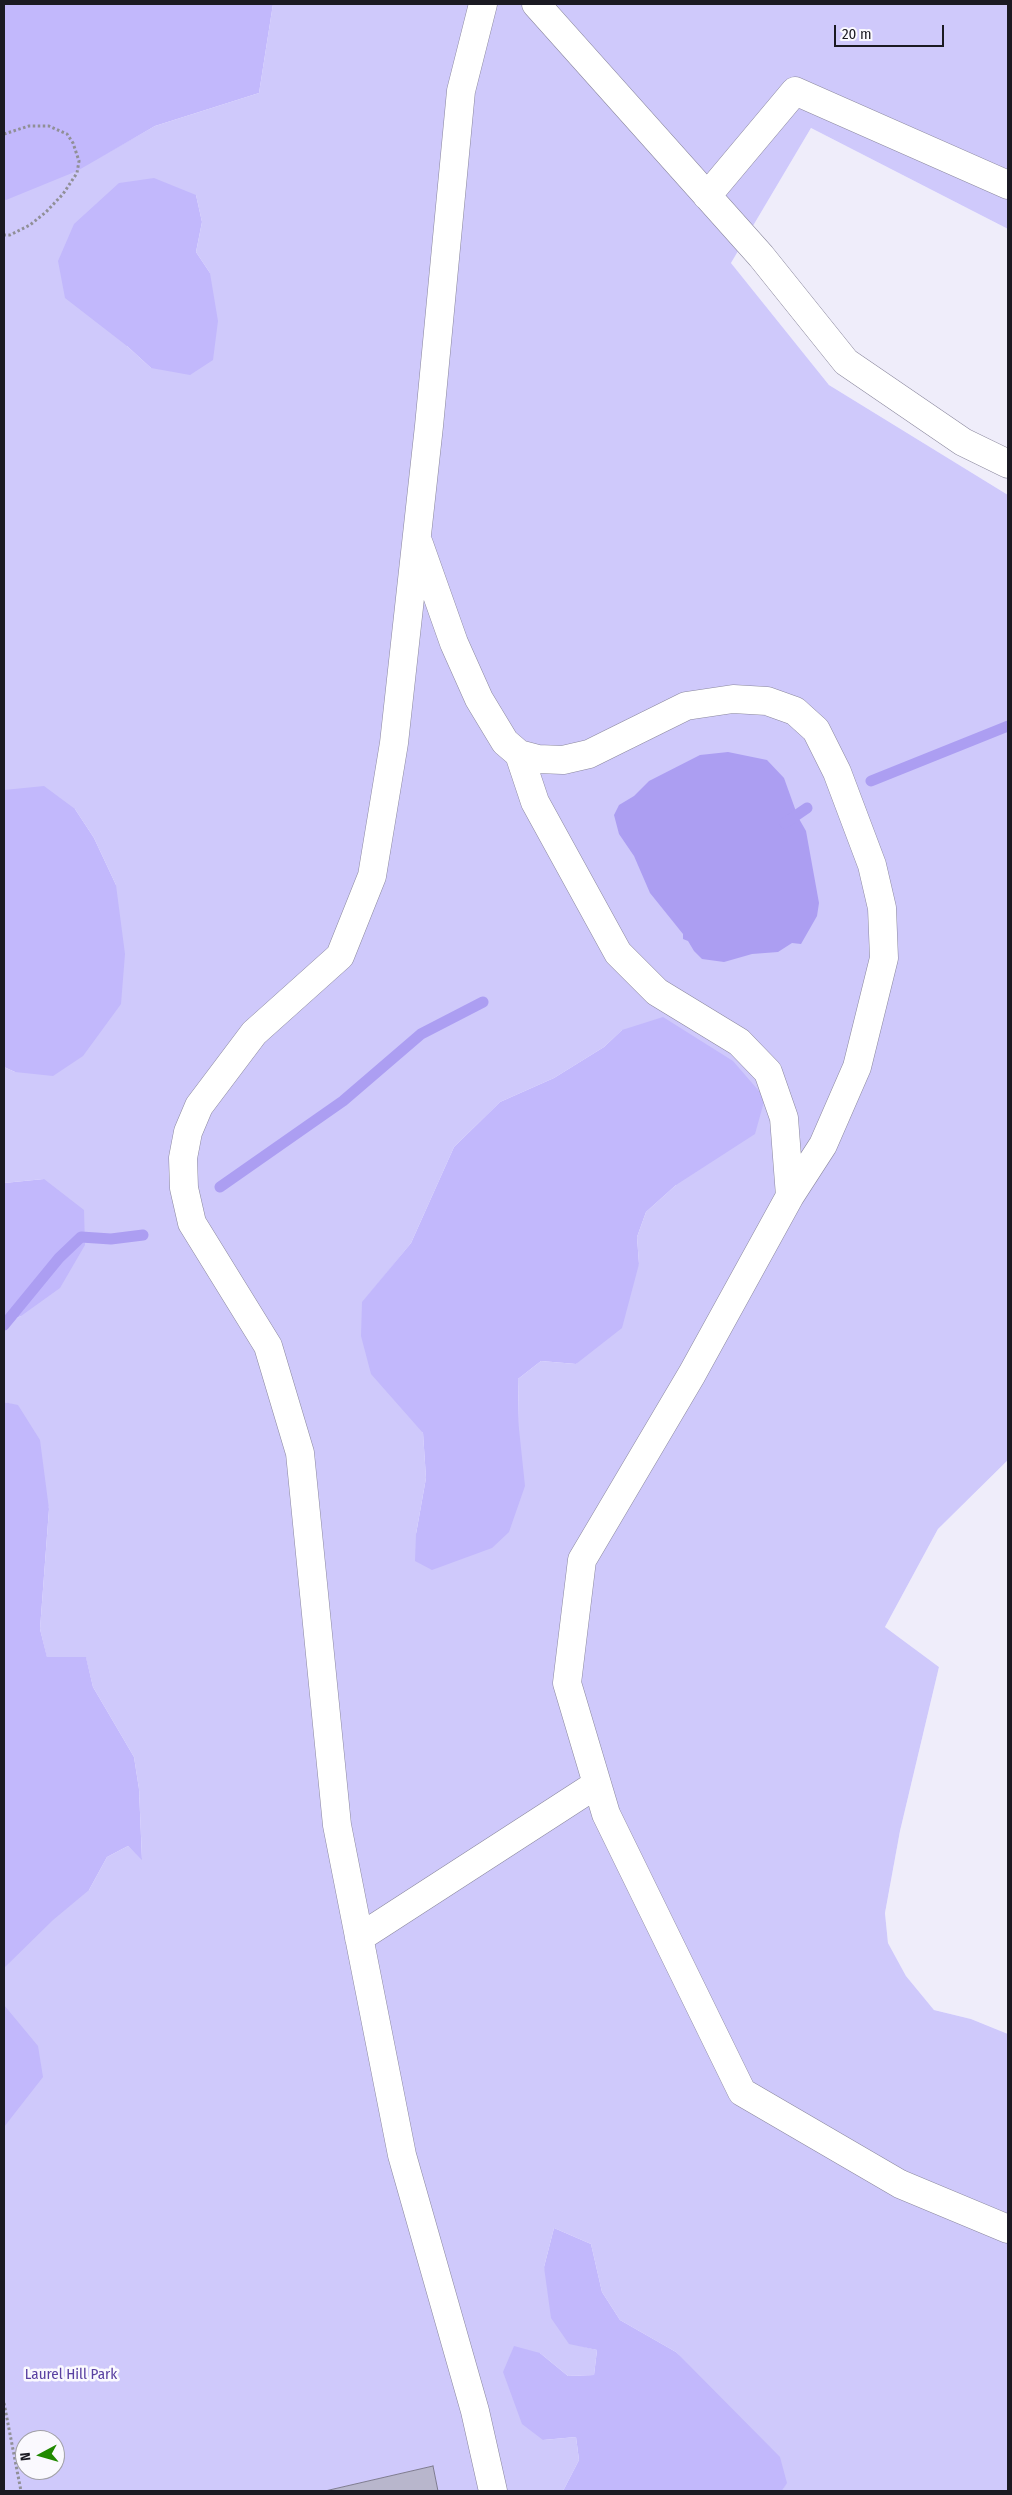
<!DOCTYPE html>
<style>
body{margin:0}
#map{position:relative;width:1012px;height:2495px;overflow:hidden;background:#faf9fe;font-family:"Fira Sans Condensed",sans-serif}
canvas{display:block}
.frame{position:absolute;inset:0;border:5px solid #1b1a22;pointer-events:none}
.north{position:absolute;left:15px;top:2430px;width:50px;height:50px;box-sizing:border-box;background:#faf9fe;border:1px solid #a1a0a6;border-radius:50%;rotate:264deg;font-size:14px;font-weight:700;line-height:20px;text-align:center;color:#1b1a22}
.north::after{content:'';display:block;margin:auto;width:18px;height:22px;background:#208900;clip-path:polygon(50% 0,100% 100%,50% 72%,0 100%)}
.scale{position:absolute;left:834px;top:25px;width:110px;height:22px;box-sizing:border-box;border:2px solid #1b1a22;border-top:0;padding-left:6px;font-size:15px;line-height:18px;white-space:nowrap;color:#1b1a22;-webkit-text-stroke:4px #faf9fe;paint-order:stroke}
</style>
<div id="map">
<canvas width="1012" height="2495"></canvas>
<div class="frame"></div>
<div class="north">N</div>
<div class="scale">20 m</div>
</div>
<script>
const g = document.querySelector('canvas').getContext('2d');
g.lineJoin = 'round';
function fill(path, color) { g.fillStyle = color; g.fill(path, 'evenodd'); }
const toPath = rows => new Path2D(rows.map(r => 'M' + r).join(''));
function stroke(path, color, width, dash) { g.strokeStyle = color; g.lineWidth = width; g.lineCap = dash ? 'butt' : 'round'; g.setLineDash(dash || []); g.stroke(path); }
function label(font, color, halo, rows, align = 'center') {
  g.font = font + ' "Fira Sans Condensed",sans-serif'; g.lineWidth = 5; g.setLineDash([]); g.textBaseline = 'middle'; g.strokeStyle = halo; g.fillStyle = color; for (const [text, x, y, turn = 0] of rows) {
    g.save(); g.translate(x, y); g.rotate((+turn || 0) * Math.PI / 180); g.textAlign = isNaN(turn) ? turn : align; if (halo) g.strokeText(text, 0, 0); g.fillText(text, 0, 0); g.restore();
  }
}
const built = toPath([
 [811,128,1008,229,1008,495,829,385,731,263],
 [1008,1460,1008,2034,971,2019,934,2010,906,1976,888,1943,885,1913,900,1831,939,1667,885,1627,938,1529]
]);
const green = toPath([
 [4,4,100,157,155,126,259,93,273,4,1008,4,1008,229,811,128,731,263,829,385,1008,495,1008,1460,938,1529,885,1627,939,1667,900,1831,885,1913,888,1943,906,1976,934,2010,971,2019,1008,2034,1008,2491,782,2491,786,2483,676,2352,620,2320,602,2292,591,2244,554,2228,544,2267,569,2343,597,2350,594,2375,568,2376,540,2353,543,2440,576,2437,579,2460,563,2491,438,2491,433,2466,325,2491,4,2491,4,1476,89,1890,107,1857,128,1846,142,1859,139,1789,134,1757,93,1687,86,1658,47,1658,40,1629,49,1509,18,1406,4,1402,4,1324,21,1316,44,1179,4,1183,4,1067,15,1072,116,885,94,838,75,809,4,966],
 [196,195,202,222,196,252,210,273,151,368,127,346],
 [622,1030,676,1185,646,1212,637,1237,639,1264,576,1364,541,1361,518,1379,519,1429,416,1534,426,1478,423,1433,363,1302,411,1243,454,1147,500,1102,554,1078,604,1047],
 [25,2440,55,2440,55,2470,25,2470]
]);
const forest = toPath([
 [4,4,273,4,259,93,155,126,77,171,6,200,4,199],
 [154,178,196,195,202,222,196,252,210,273,218,321,213,360,190,375,151,368,127,346,65,298,58,261,74,224,119,183],
 [44,786,75,809,94,838,116,885,125,954,121,1004,83,1056,53,1076,15,1072,4,1067,4,790],
 [663,1017,733,1061,765,1098,755,1134,676,1185,646,1212,637,1237,639,1264,622,1328,576,1364,541,1361,518,1379,519,1429,525,1486,509,1532,492,1548,432,1570,415,1561,416,1534,426,1478,423,1433,371,1374,361,1336,362,1302,411,1243,454,1147,500,1102,554,1078,604,1047,622,1030],
 [44,1179,84,1210,85,1245,60,1288,21,1316,4,1324,4,1183],
 [4,1402,18,1405,40,1440,49,1509,40,1629,47,1657,86,1657,93,1687,134,1757,139,1789,142,1860,128,1846,107,1857,89,1890,53,1920,4,1968],
 [4,2005,38,2046,43,2077,4,2127],
 [554,2228,591,2244,602,2292,620,2320,676,2352,780,2457,787,2483,782,2491,563,2491,579,2460,576,2437,543,2440,522,2424,503,2372,514,2346,540,2353,568,2376,594,2375,597,2350,569,2344,551,2318,544,2267]
]);
const water = toPath([
 [728,752,767,760,784,778,798,817,806,831,819,903,817,916,801,944,792,943,778,952,752,954,724,962,702,959,694,951,688,941,683,939,683,934,650,893,634,856,619,834,614,815,619,805,634,796,649,781,700,755]
]);
const stream = toPath([
 [871,781,1008,726],
 [785,823,807,808],
 [220,1187,343,1101,421,1034,483,1002],
 [4,1325,59,1258,81,1237,111,1239,143,1235]
]);
const building = toPath([
 [433,2466,438,2491,325,2491,433,2466]
]);
const path = toPath([
 [4,134,29,126,49,126,67,134,73,143,79,161,77,173,63,194,46,212,30,225,10,235,4,235],
 [4,2403,21,2491]
]);
const minor = toPath([
 [483,4,461,91,429,426,394,743,372,876,340,956,254,1033,199,1106,188,1132,183,1158,184,1188,192,1223,268,1346,300,1453,337,1825,402,2155,475,2411,493,2491],
 [536,4,761,256,846,362,963,442,1008,464],
 [707,196,795,91,1008,185],
 [419,544,454,643,479,699,505,742,519,754,538,759,563,760,589,754,686,706,733,699,767,701,795,711,816,730,837,772,872,865,882,908,884,958,857,1067,823,1145,790,1196,692,1374,582,1560,567,1683,606,1814,742,2092,900,2184,1008,2229],
 [519,754,535,802,618,953,657,992,739,1042,768,1072,784,1118,790,1196],
 [359,1938,597,1784]
]);
const parkNames = [
 ["Laurel Hill Park",71,2375]
];
fill(built, '#efedfa');
fill(green, '#cfc9fb');
fill(forest, '#c2b8fc');
fill(water, '#ac9ef2');
stroke(stream, '#ac9ef2', 11);
fill(building, '#b8b6cc');
stroke(building, '#7e7b90', 1);
stroke(minor, '#8b889e', 29);
stroke(path, '#908f96', 3, [2.5, 2.5]);
stroke(minor, '#fff', 28);
label('15px', '#5940a1', '#faf9fe', parkNames);
</script>
